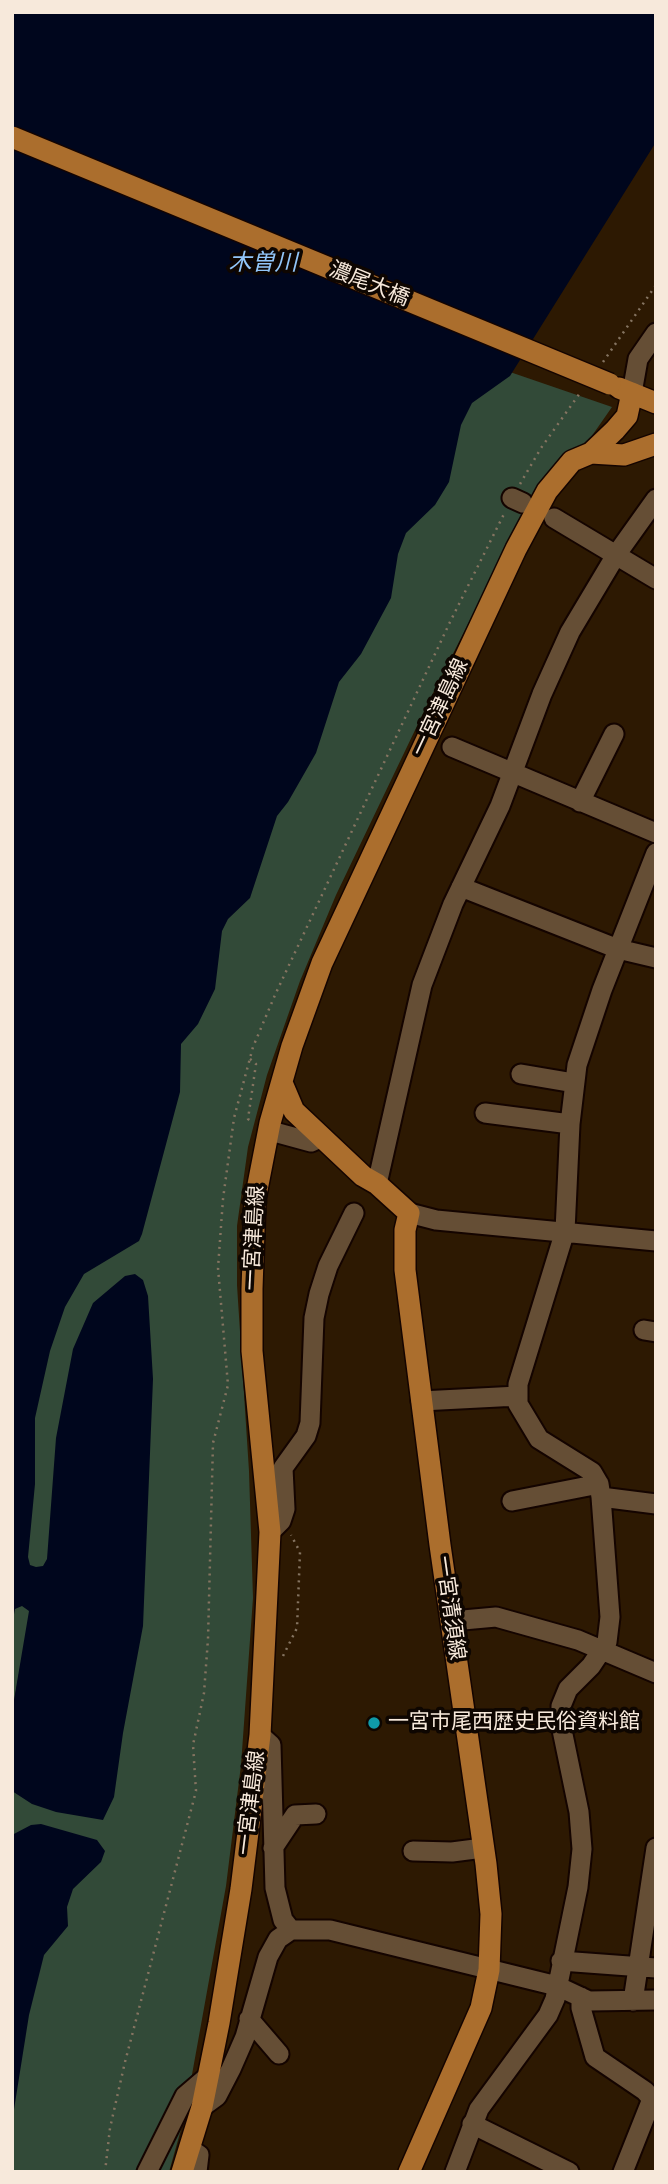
<!DOCTYPE html>
<meta charset="utf-8">
<style>
body{margin:0}
#map{position:relative;width:668px;height:2184px;overflow:hidden;background:#2d1902;font-family:"Sofia Sans Condensed",sans-serif}
canvas{display:block}
.frame{position:absolute;inset:0;border:14px solid #f7e9db;pointer-events:none}
</style>
<div id="map">
<canvas width="668" height="2184"></canvas>
<div class="frame"></div>
</div>
<script>
const g = document.querySelector('canvas').getContext('2d');
g.lineJoin = 'round';
function fill(path, color) { g.fillStyle = color; g.fill(path, 'evenodd'); }
const toPath = rows => new Path2D(rows.map(r => 'M' + r).join(''));
function stroke(path, color, width, dash) { g.strokeStyle = color; g.lineWidth = width; g.lineCap = dash ? 'butt' : 'round'; g.setLineDash(dash || []); g.stroke(path); }
function label(font, color, halo, rows, align = 'center') {
  g.font = font + ' "Sofia Sans Condensed","Noto Sans JP",sans-serif'; g.lineWidth = 7; g.setLineDash([]); g.textBaseline = 'middle'; g.strokeStyle = halo; g.fillStyle = color; for (const [text, x, y, turn = 0] of rows) {
    g.save(); g.translate(x, y); g.rotate((+turn || 0) * Math.PI / 180); g.textAlign = isNaN(turn) ? turn : align; if (halo) g.strokeText(text, 0, 0); g.fillText(text, 0, 0); g.restore();
  }
}
const green = toPath([
 [510,372,612,407,589,440,560,460,534,494,428,703,336,895,300,981,267,1075,248,1147,237,1226,237,1285,249,1471,253,1598,241,1765,226,1886,184,2119,169,2172,12,2172,12,1743,47,1569,35,1571,23,1561,12,1513,20,1401,194,987,383,558,469,404],
 [22,1605,29,1610,29,1618,12,1713,12,1606]
]);
const water = toPath([
 [12,12,656,12,656,142,510,376,472,403,461,425,449,482,435,505,406,533,398,554,391,598,361,654,339,682,316,753,288,802,277,816,250,898,228,919,222,931,215,989,198,1024,181,1044,180,1092,142,1234,139,1241,84,1274,65,1307,50,1351,35,1418,35,1484,28,1557,30,1565,36,1567,43,1566,47,1559,56,1438,73,1349,93,1303,125,1276,135,1274,143,1280,148,1296,153,1379,143,1626,123,1733,114,1797,103,1820,56,1812,32,1804,12,1791,12,1712,29,1611,22,1606,15,1609,12,1625],
 [41,1824,97,1840,105,1851,101,1862,73,1889,67,1907,68,1926,44,1955,29,2015,12,2122,12,1835,31,1825]
]);
const path = toPath([
 [603,362,656,285],
 [520,484,541,448,580,393],
 [250,1059,256,1064,248,1119,252,1122],
 [283,1656,297,1628,300,1552,291,1535],
 [105,2172,110,2128,125,2062,196,1791,193,1745,204,1693,208,1639,213,1443,228,1385,218,1268,223,1199,234,1118,253,1047,275,995,450,622,504,514]
]);
const minor = toPath([
 [632,393,638,359,656,333],
 [512,498,523,503],
 [554,518,656,579],
 [452,747,656,833],
 [580,802,614,734],
 [461,887,618,949,656,958],
 [521,1074,574,1083],
 [485,1113,570,1124],
 [278,1133,311,1142,322,1137],
 [377,1184,422,985,453,904,500,806,542,694,570,632,616,555,656,499],
 [409,1213,436,1220,656,1241],
 [644,1330,656,1332],
 [421,1401,518,1396],
 [601,1497,656,1504],
 [512,1501,599,1484],
 [270,1532,281,1521,285,1509,283,1468,306,1436,310,1423,314,1318,319,1294,328,1266,354,1213],
 [452,1621,496,1617,578,1640,656,1673],
 [260,1735,271,1745,275,1888,283,1920,291,1930],
 [273,1848,295,1815,316,1814],
 [413,1851,452,1852,483,1848],
 [561,1961,656,1968],
 [581,1997,581,2008,595,2057,645,2091,652,2099,623,2172],
 [633,2001,656,1848],
 [249,2019,279,2054],
 [202,2107,217,2096,231,2069,245,2037,268,1957,278,1939,291,1930,330,1930,557,1986,589,2001,656,2000],
 [472,2124,569,2172],
 [190,2149,199,2155,197,2172],
 [147,2172,185,2096,206,2078],
 [455,2172,479,2109,548,2015,555,1999,578,1887,582,1849,579,1812,561,1725,561,1706,568,1689,591,1666,607,1642,610,1617,601,1497,599,1484,592,1472,539,1439,518,1404,518,1384,565,1231,570,1124,577,1065,602,990,656,853]
]);
const major = toPath([
 [619,388,656,403],
 [591,453,624,455,656,444],
 [283,1085,294,1111,363,1176,377,1184,409,1213,405,1230,405,1270,440,1545,486,1864,491,1914,489,1970,481,2008,409,2172],
 [182,2172,202,2107,219,2023,241,1889,260,1735,270,1532,252,1351,252,1289,255,1200,270,1123,292,1046,322,963,516,549,547,491,572,461,591,453,615,430,627,416,632,393]
]);
const majorBridge = toPath([
 [12,137,610,384]
]);
const markers = [
 [374,1723,7,"#0f9aa8"]
];
const streetNames = [
 ["濃尾大橋",369,285,22],
 ["一宮津島線",441,708,-65],
 ["一宮津島線",255,1238,-87],
 ["一宮清須線",449,1608,82],
 ["一宮津島線",252,1803,-83]
];
const poiNames = [
 ["一宮市尾西歴史民俗資料館",388,1723]
];
const waterNames = [
 ["木曽川",263,264]
];
fill(green, '#324a38');
fill(water, '#00061d');
stroke(minor, '#140400', 23);
stroke(major, '#140400', 24);
stroke(path, '#857461', 2.5, [2, 5]);
stroke(minor, '#654e35', 19);
stroke(major, '#ab6e2d', 21);
stroke(majorBridge, '#140400', 24, []);
stroke(majorBridge, '#ab6e2d', 21);
for (const [x, y, r, color] of markers) { const dot = new Path2D(); dot.arc(x, y, r, 0, 2 * Math.PI); g.fillStyle = color; g.fill(dot); stroke(dot, '#0e0601', 2.5); }
label('21px', '#f7e9db', '#0e0601', streetNames);
label('21px', '#f7e9db', '#0e0601', poiNames, 'left');
label('italic 23px', '#92c6f9', '#0e0601', waterNames);
</script>
